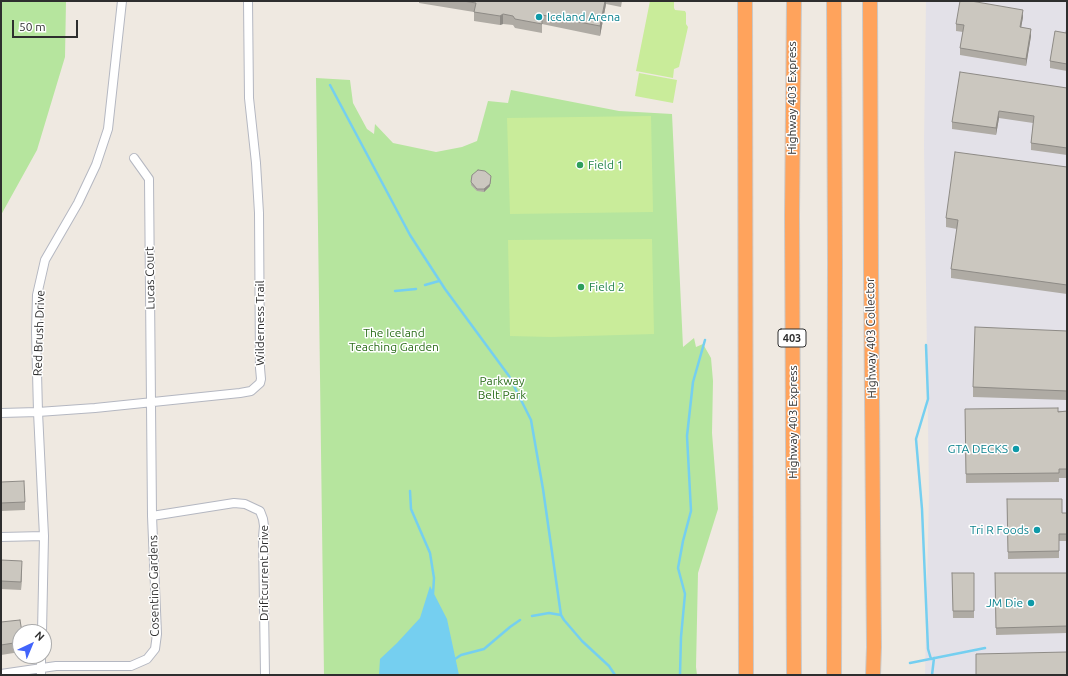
<!DOCTYPE html>
<style>
body{margin:0}
#map{position:relative;width:1068px;height:676px;overflow:hidden;background:#efe9e1;font-family:Ubuntu,sans-serif}
canvas{display:block}
.frame{position:absolute;inset:0;border:2px solid #2e2e2e;pointer-events:none}
.north{position:absolute;left:12px;top:624px;width:40px;height:40px;box-sizing:border-box;background:#fff;border:1px solid #ababab;border-radius:50%;rotate:44deg;font-size:11px;font-weight:700;line-height:16px;text-align:center;color:#2e2e2e}
.north::after{content:'';display:block;margin:auto;width:14px;height:18px;background:#4264fb;clip-path:polygon(50% 0,100% 100%,50% 72%,0 100%)}
.scale{position:absolute;left:12px;top:20px;width:66px;height:18px;box-sizing:border-box;border:2px solid #2e2e2e;border-top:0;padding-left:5px;font-size:12px;line-height:14px;white-space:nowrap;color:#2e2e2e;-webkit-text-stroke:3px #fff;paint-order:stroke}
</style>
<div id="map">
<canvas width="1068" height="676"></canvas>
<div class="frame"></div>
<div class="north">N</div>
<div class="scale">50 m</div>
</div>
<script>
const g = document.querySelector('canvas').getContext('2d');
g.lineJoin = 'round';
function fill(path, color) { g.fillStyle = color; g.fill(path, 'evenodd'); }
const toPath = rows => new Path2D(rows.map(r => 'M' + r).join(''));
function stroke(path, color, width, dash) { g.strokeStyle = color; g.lineWidth = width; g.lineCap = dash ? 'butt' : 'round'; g.setLineDash(dash || []); g.stroke(path); }
function label(font, color, halo, rows, align = 'center') {
  g.font = font + ' Ubuntu,sans-serif'; g.lineWidth = 3; g.setLineDash([]); g.textBaseline = 'middle'; g.strokeStyle = halo; g.fillStyle = color; for (const [text, x, y, turn = 0] of rows) {
    g.save(); g.translate(x, y); g.rotate((+turn || 0) * Math.PI / 180); g.textAlign = isNaN(turn) ? turn : align; if (halo) g.strokeText(text, 0, 0); g.fillText(text, 0, 0); g.restore();
  }
}
const industrial = toPath([
 [926,1,1067,1,1067,675,925,675,929,494,924,145]
]);
const green = toPath([
 [1,1,66,1,65,57,37,150,1,215],
 [316,78,350,80,353,103,367,129,374,134,375,124,393,143,436,152,462,147,477,141,488,101,508,103,511,90,619,111,672,114,683,347,694,338,696,347,703,344,711,358,713,381,712,433,718,509,698,573,696,667,697,675,324,675]
]);
const pitch = toPath([
 [650,1,674,1,674,8,675,10,685,11,686,13,686,24,688,27,679,67,674,69,673,78,636,71],
 [639,73,677,80,673,103,635,96],
 [651,116,653,212,510,214,507,118],
 [652,239,654,334,551,337,510,336,508,240]
]);
const water = toPath([
 [430,586,447,619,459,675,379,675,380,659,397,643,420,618]
]);
const stream = toPath([
 [330,85,410,235,445,289,509,376,531,420,543,489,561,615,564,620,582,641,609,666,615,675],
 [425,285,439,281],
 [395,291,416,289],
 [926,345,928,399,916,439,922,509,928,649,931,659],
 [410,491,411,509,430,553,434,578,433,594],
 [532,616,549,613,561,615],
 [455,659,461,655,484,649,510,627,520,620],
 [910,663,985,648],
 [680,675,681,637,685,594,678,568,683,541,691,511,687,436,693,382,705,340],
 [932,675,934,658]
]);
const minor = toPath([
 [1,413,38,412,95,408,240,393,251,391,260,383,261,379,260,368,259,213,256,163,249,98,248,1],
 [152,516,234,503,245,504,260,511,263,519,264,526,263,537,265,675],
 [1,537,44,536],
 [42,632,44,536,38,412,36,332,37,295,45,260,78,203,96,165,108,129,122,1],
 [1,674,56,666,131,666,147,659,155,649,157,634,152,516,149,179,134,158],
 [41,675,41,656]
]);
const motorway = toPath([
 [745,1,746,675],
 [794,1,792,215,794,675],
 [834,1,835,263,834,675],
 [870,1,871,273,874,647,873,675]
]);
const wall = toPath([
 [419,1,622,1,621,7,606,4,600,36,542,24,542,33,515,28,513,25,503,24,500,25,474,21,474,12,419,3],
 [1023,17,1021,27,1031,36,1026,66,960,55,960,48,963,32,956,31,956,24],
 [1067,26,1067,71,1050,68,1050,61,1066,33],
 [1067,88,1067,155,1031,150,1031,143,1033,123,999,118,996,135,952,129,952,122],
 [1067,167,1067,294,951,278,951,269,957,229,946,227,946,218],
 [472,175,490,186,484,192,477,191,471,185],
 [1067,331,1067,400,973,397,973,387],
 [965,409,1067,411,1067,478,1059,478,1059,482,966,483],
 [1,482,25,502,25,510,1,511],
 [1007,499,1062,513,1067,513,1067,541,1059,541,1059,558,1008,559],
 [1,560,22,570,21,590,1,589],
 [952,573,974,573,974,618,953,618],
 [995,573,1067,573,1067,633,996,635],
 [1,622,20,632,20,652,1,655]
]);
const shadedWall = toPath([
 [605,1,606,1,606,4,600,36,600,26],
 [1023,10,1023,17,1020,34,1020,27],
 [503,14,503,24,500,25,500,16],
 [1031,29,1031,36,1026,66,1026,59],
 [999,111,999,118,996,135,996,128],
 [491,176,490,186,484,192,484,189],
 [22,561,22,570,21,590,21,582]
]);
const building = toPath([
 [463,1,605,1,600,26,542,15,542,24,515,19,513,16,503,14,500,16,474,12,476,3,463,1],
 [960,1,971,1,1023,10,1020,27,1031,29,1026,59,960,48,964,25,956,24,960,1],
 [1067,26,1067,64,1050,61,1055,31,1066,33,1067,26],
 [960,72,1067,88,1067,148,1031,143,1034,116,999,111,996,128,952,122,960,72],
 [955,152,1067,167,1067,285,951,269,958,220,946,218,955,152],
 [478,170,485,171,491,176,490,184,484,189,477,189,471,182,472,175,478,170],
 [975,327,1067,331,1067,391,973,387,975,327],
 [1058,408,1058,412,1067,411,1067,469,1059,469,1059,473,966,474,965,409,1058,408],
 [24,481,25,502,1,503,1,482,24,481],
 [1007,499,1062,499,1062,513,1067,513,1067,534,1059,534,1059,551,1008,552,1007,499],
 [1,560,22,561,21,582,1,581,1,560],
 [952,573,974,573,974,611,953,611,952,573],
 [995,573,1067,573,1067,626,996,628,995,573],
 [20,620,22,632,20,632,20,642,1,645,1,622,20,620],
 [1067,652,1067,675,976,675,976,654,1067,652]
]);
const markers = [
 [539,17,4,"#0f9aa8"],
 [580,165,4,"#2e9e5b"],
 [581,287,4,"#2e9e5b"],
 [1016,449,4,"#0f9aa8"],
 [1037,530,4,"#0f9aa8"],
 [1031,603,4,"#0f9aa8"]
];
const shields = [
 [792,338,28]
];
const shieldNames = [
 ["403",792,338]
];
const cultureNames = [
 ["Iceland Arena",547,17,"left"],
 ["GTA DECKS",1008,449],
 ["Tri R Foods",1029,530],
 ["JM Die",1023,603]
];
const streetNames = [
 ["Highway 403 Express",792,98,-90],
 ["Lucas Court",150,278,-91],
 ["Wilderness Trail",260,323,-90],
 ["Red Brush Drive",39,333,-88],
 ["Highway 403 Collector",871,338,-91],
 ["Highway 403 Express",793,422,-90],
 ["Driftcurrent Drive",264,573,-90],
 ["Cosentino Gardens",154,586,-91]
];
const leisureNames = [
 ["Field 1",588,165],
 ["Field 2",589,287]
];
const parkNames = [
 ["The Iceland",394,333],
 ["Teaching Garden",394,347],
 ["Parkway",502,381],
 ["Belt Park",502,395]
];
fill(industrial, '#e3e1e8');
fill(green, '#b6e59e');
fill(pitch, '#c9ec9a');
fill(water, '#75cff0');
stroke(stream, '#75cff0', 2.5);
stroke(minor, '#b4b7c1', 10);
stroke(motorway, '#c9c9c9', 16);
stroke(minor, '#fff', 8);
stroke(motorway, '#ffa35c', 14);
fill(wall, '#afaba4');
fill(shadedWall, '#8e8b86');
fill(building, '#cbc7bf');
stroke(building, '#8e8b86', 1);
for (const [x, y, r, color] of markers) { const dot = new Path2D(); dot.arc(x, y, r, 0, 2 * Math.PI); g.fillStyle = color; g.fill(dot); stroke(dot, '#fff', 1.5); }
for (const [x, y, w] of shields) { const box = new Path2D(); box.roundRect(x - w / 2, y - 9, w, 18, 3); g.fillStyle = '#fff'; g.fill(box); stroke(box, '#2e2e2e', 1); }
label('bold 11px', '#2e2e2e', null, shieldNames);
label('12px', '#0d838f', '#fff', cultureNames, 'right');
label('12px', '#2e2e2e', '#fff', streetNames);
label('12px', '#27864d', '#fff', leisureNames, 'left');
label('12px', '#2c6e1b', '#fff', parkNames);
</script>
